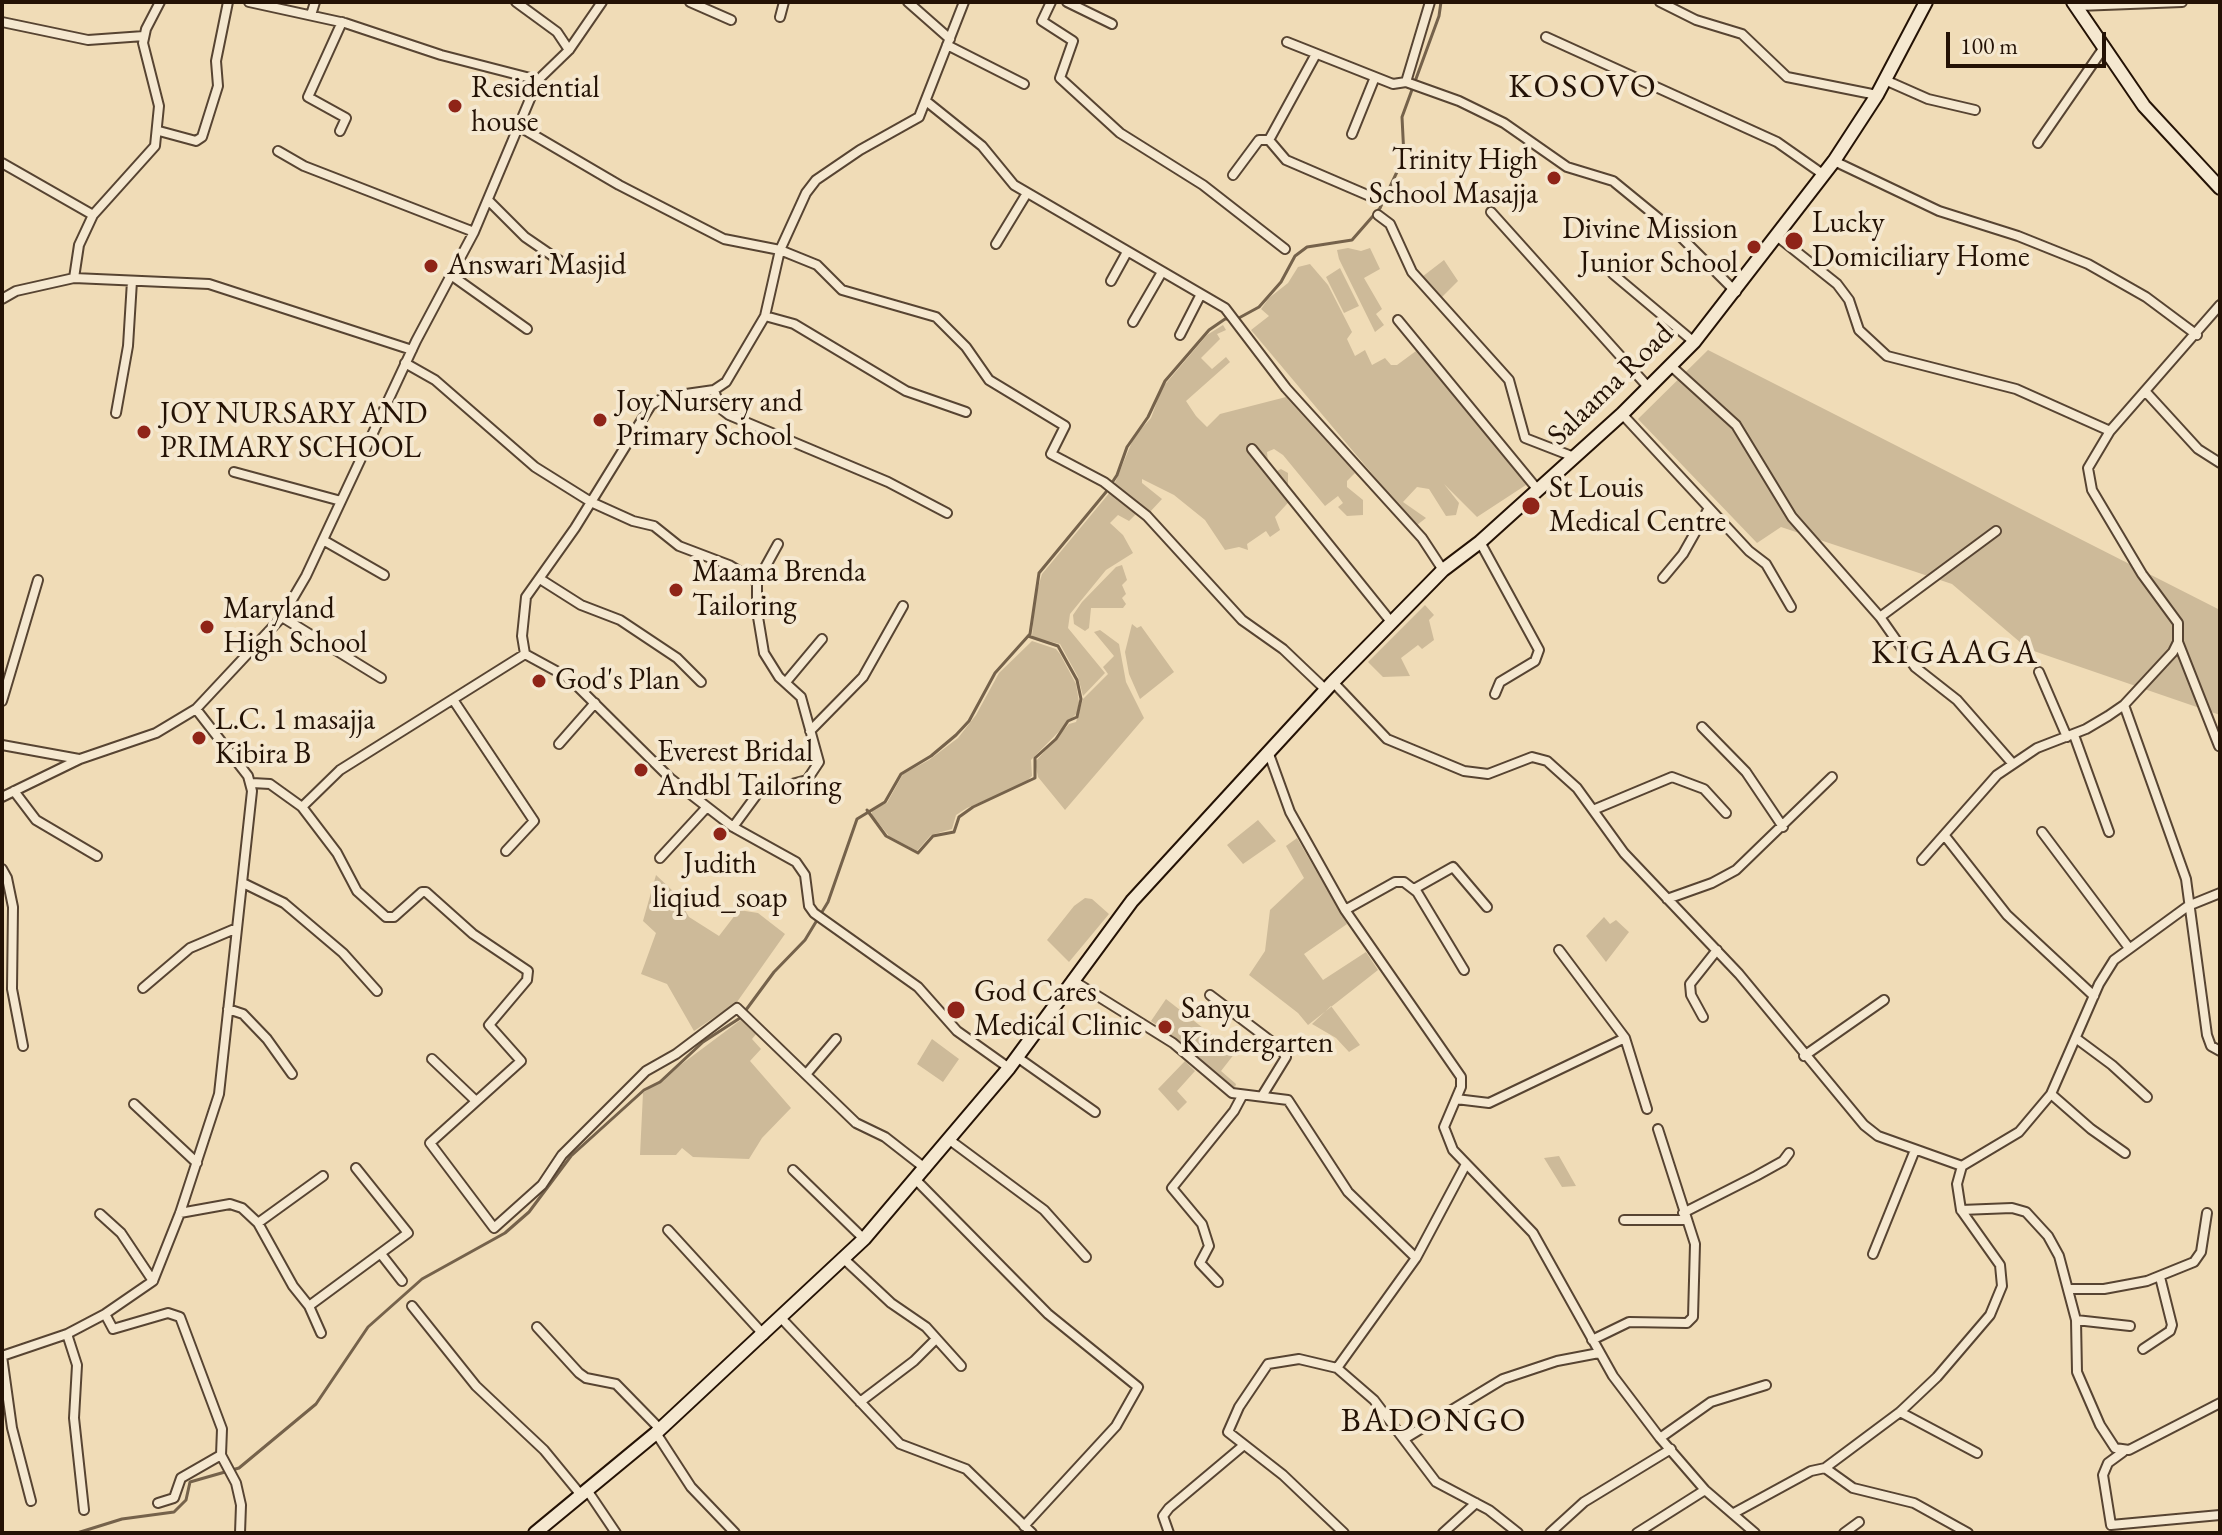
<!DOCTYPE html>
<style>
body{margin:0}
#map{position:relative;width:2222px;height:1535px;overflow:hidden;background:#f0dcb7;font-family:"EB Garamond",serif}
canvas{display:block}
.frame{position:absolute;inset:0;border:4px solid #241205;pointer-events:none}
.scale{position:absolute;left:1946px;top:32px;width:160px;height:36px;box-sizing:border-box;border:4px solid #241205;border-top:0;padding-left:10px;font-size:24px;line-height:28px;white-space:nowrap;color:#241205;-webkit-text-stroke:6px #f5e8d0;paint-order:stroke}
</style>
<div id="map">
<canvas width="2222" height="1535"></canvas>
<div class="frame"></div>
<div class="scale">100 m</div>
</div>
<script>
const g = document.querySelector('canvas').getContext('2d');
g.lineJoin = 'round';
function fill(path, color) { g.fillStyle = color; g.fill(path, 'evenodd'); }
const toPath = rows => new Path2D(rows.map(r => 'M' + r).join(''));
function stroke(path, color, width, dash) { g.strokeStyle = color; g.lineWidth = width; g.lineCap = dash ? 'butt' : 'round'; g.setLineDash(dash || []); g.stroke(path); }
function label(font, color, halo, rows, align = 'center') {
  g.font = font + ' "EB Garamond",serif'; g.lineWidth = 8; g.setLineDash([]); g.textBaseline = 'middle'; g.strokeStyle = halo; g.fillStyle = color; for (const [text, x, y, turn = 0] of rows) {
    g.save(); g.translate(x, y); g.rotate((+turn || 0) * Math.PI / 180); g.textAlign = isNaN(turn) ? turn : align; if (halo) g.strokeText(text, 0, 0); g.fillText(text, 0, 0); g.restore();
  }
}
const green = toPath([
 [1348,248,1361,251,1370,248,1380,269,1364,278,1382,309,1376,314,1384,325,1375,332,1339,259,1337,250],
 [1444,260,1458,281,1440,299,1418,280],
 [1310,264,1328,285,1352,332,1347,339,1355,356,1365,350,1372,365,1385,358,1391,365,1397,365,1416,351,1529,483,1477,517,1444,484,1459,503,1456,515,1446,516,1429,489,1417,487,1403,502,1426,518,1417,525,1411,520,1251,330,1269,316,1261,309,1269,298,1288,283,1298,267],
 [1340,268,1359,306,1344,313,1326,277],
 [1223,325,1226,330,1217,334,1220,339,1201,358,1212,369,1226,357,1230,362,1186,401,1196,416,1207,427,1220,414,1286,397,1355,473,1347,481,1347,487,1363,500,1363,515,1347,516,1338,507,1343,503,1338,496,1325,506,1283,455,1274,449,1267,452,1268,462,1275,472,1281,469,1288,473,1288,487,1296,494,1275,517,1280,530,1270,537,1266,531,1247,544,1248,550,1239,547,1225,550,1205,520,1174,495,1142,479,1142,483,1162,499,1149,513,1114,485,1134,437,1151,418,1162,388,1207,335],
 [1708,350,2220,610,2220,715,2028,649,1952,584,1781,527,1757,543,1638,419],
 [1111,491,1136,514,1129,521,1118,515,1110,523,1123,535,1133,553,1106,570,1070,614,1068,628,1105,673,1083,696,1078,677,1060,644,1032,637,1035,598,1042,574],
 [1122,565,1127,580,1122,585,1126,594,1122,598,1126,604,1123,608,1091,608,1089,628,1085,631,1074,624,1073,615,1082,602,1116,567],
 [1425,605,1434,615,1429,620,1434,640,1422,649,1418,645,1401,658,1410,676,1383,677,1368,662],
 [1132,624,1137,628,1141,626,1174,672,1140,699,1129,674,1125,652],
 [1100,630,1119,644,1126,682,1144,718,1065,810,1038,777,1035,762,1069,724,1076,722,1083,699,1108,674,1103,667,1114,656,1094,632],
 [1032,641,1056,649,1060,654,1076,684,1079,702,1077,713,1031,760,1032,776,1024,784,967,808,956,815,952,829,931,835,917,851,889,836,872,815,872,809,887,803,903,774,929,760,958,738,976,715,999,673],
 [1258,820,1276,841,1243,864,1227,845],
 [1297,838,1347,924,1304,954,1323,980,1366,952,1378,970,1308,1025,1298,1013,1249,975,1265,951,1270,910,1304,878,1286,846],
 [656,875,676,894,689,917,719,936,739,910,758,913,785,934,737,1002,694,1031,667,984,641,974,656,933,643,921],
 [1085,898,1092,899,1109,914,1069,962,1047,940,1074,906],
 [1604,917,1610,924,1616,920,1629,932,1606,962,1586,936],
 [1166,999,1235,1053,1221,1071,1236,1084,1234,1091,1184,1044,1151,1021],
 [1331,1006,1360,1045,1349,1052,1336,1038,1312,1024],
 [742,1019,757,1033,752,1039,761,1049,750,1061,791,1108,762,1138,749,1159,693,1157,682,1148,676,1155,640,1155,643,1093],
 [932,1039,959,1059,943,1082,917,1064],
 [1185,1061,1195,1071,1177,1091,1187,1102,1178,1111,1158,1089],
 [1559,1156,1576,1186,1562,1187,1544,1158]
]);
const stream = toPath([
 [867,810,886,836,918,853,933,836,954,832,959,817,973,807,1035,778,1035,758,1056,739,1068,721,1077,717,1081,699,1077,680,1058,646,1028,636],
 [77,1533,122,1519,174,1512,186,1500,190,1482,239,1468,316,1404,368,1327,422,1279,505,1233,529,1212,571,1156,644,1090,660,1082,703,1042,740,1018,774,972,805,940,828,902,857,819,885,802,901,774,931,756,956,735,969,721,995,673,1030,634,1039,573,1106,492,1117,475,1127,447,1148,417,1165,381,1209,330,1225,319,1237,319,1259,307,1281,282,1295,256,1307,247,1352,240,1380,208,1404,157,1402,117,1439,16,1441,2]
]);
const street = toPath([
 [249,2,345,23,441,55,538,80],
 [516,2,557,32,569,50],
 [690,2,731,20],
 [908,2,950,39],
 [964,2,919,117,860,150,816,180,806,193,780,250,765,316,726,382,714,390,665,397,651,405,575,528,526,597,522,636,525,654,569,678,671,779,733,827,796,862,805,875,809,906,814,913,918,987,957,1031,1009,1068],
 [1051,2,1042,21,1073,41,1060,78,1120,133,1203,185,1285,249],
 [1067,2,1112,24],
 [1660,2,1696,20,1742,34,1787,77,1877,95],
 [2078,6,2182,2],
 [311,15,315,2],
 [780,17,784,2],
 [2,22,88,40,144,36],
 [1546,37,1777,142,1824,175],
 [1287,42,1393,84,1406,82,1459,101,1504,123,1567,167,1613,181,1679,235,1736,292],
 [947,45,1024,84],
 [1885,80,1928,99,1975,110],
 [1406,82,1430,2],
 [926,101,982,146,1014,185,1225,308,1286,388,1422,538,1443,570],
 [520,127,619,185,724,239,780,250,817,265,842,290,936,317,966,347,989,380,1065,426,1051,454,1104,482,1147,516,1242,620,1283,649,1326,690],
 [159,131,196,141,202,137,218,86,216,61,228,2],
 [340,131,346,118,308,97,342,22],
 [1352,134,1375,77],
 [1269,140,1286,160,1372,197],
 [1269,140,1316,54],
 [2038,143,2105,46],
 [278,151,304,166,474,232],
 [1834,161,1939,211,2018,236,2088,264,2146,297,2197,335],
 [2,163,93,215],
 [1233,175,1259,140,1269,140],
 [489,201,525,237,560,261],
 [1491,212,1649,388],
 [1378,215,1390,224,1412,272,1509,380,1525,438,1574,457],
 [1778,237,1837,284,1849,300,1859,330,1887,356,2016,389,2110,431],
 [996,244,1027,193],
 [1613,274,1694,342],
 [451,275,527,329],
 [74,278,79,245,93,215,155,146,159,106,143,43,146,29,160,2],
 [1111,281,1127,252],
 [2,299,16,291,74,278,209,284,412,350],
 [765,316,794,324,906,391,966,412],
 [1398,320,1538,490],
 [1133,322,1162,272],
 [1180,335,1201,294],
 [405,363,435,380,535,467,591,502,633,521,654,526,679,546,729,565,757,582,757,611,764,653,779,677,801,697,819,762,807,780,758,793,733,827],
 [1671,366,1736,425,1792,517,1880,617,1915,667,1957,700,2013,764],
 [714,390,720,408,729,415,888,482,947,513],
 [2145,391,2198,449,2220,463],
 [116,413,128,346,132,281],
 [1622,414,1749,551,1766,564,1791,607],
 [1252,449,1392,623],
 [234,472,341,501],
 [323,540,384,575],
 [1480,542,1539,650,1535,661,1500,682,1495,694],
 [1663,578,1683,554,1709,508],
 [540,579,581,605,620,620,677,658,701,682],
 [757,582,778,544],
 [282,617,381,678],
 [1880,617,1996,531],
 [2178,642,2219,746],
 [2039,672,2067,737],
 [786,682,822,639],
 [1333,682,1387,739,1464,771,1488,774,1532,757,1547,761,1577,788,1624,853,1739,974,1864,1125,1878,1136,1962,1166],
 [2,701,38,580],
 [454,701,534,821,506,851],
 [2124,705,2186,879,2207,1035,2211,1046,2220,1051],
 [1702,727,1746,772,1783,827],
 [810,731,863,677,903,606],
 [2074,735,2109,832],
 [559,744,595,703],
 [2,745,79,759],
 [1269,754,1290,812,1345,910,1461,1077,1461,1087,1444,1127,1453,1150,1533,1233,1613,1376,1660,1438,1705,1490,1755,1533],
 [252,783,270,784,302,807,340,770,525,654],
 [14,791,36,820,97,856],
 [2,797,80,759,156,733,196,709,282,617,306,576,416,341,474,232,538,80,569,50,602,2],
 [302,807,337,853,357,891,386,917,394,917,422,892,426,892,473,934,528,971,527,980,489,1025,521,1061,430,1143,494,1228,542,1185,562,1155,646,1071,676,1054,737,1008,856,1123,885,1137,926,1169],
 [1593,810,1672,777,1704,789,1726,813],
 [2042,832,2129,948],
 [1945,836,2007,915,2094,996],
 [660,858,707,807],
 [1922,860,1997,775,2037,748,2086,729,2108,716,2124,705,2173,652,2178,642,2178,623,2142,574,2092,490,2088,468,2110,431,2220,305],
 [2,869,7,878,13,907,12,989,23,1046],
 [243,883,284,903,343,953,377,991],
 [1414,889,1453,867,1487,907],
 [1667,899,1712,883,1736,870,1832,777],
 [1345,910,1395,882,1404,882,1417,892,1464,970],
 [1559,950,1625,1038,1647,1109],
 [1072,980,1173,1043,1232,1093,1288,1100,1348,1192,1416,1258],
 [143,988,190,948,237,928],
 [1210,995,1280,1048,1286,1057,1262,1096],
 [228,1009,243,1014,267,1039,292,1074],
 [1703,1017,1691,995,1690,984,1717,950],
 [2077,1039,2112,1065,2147,1097],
 [1804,1056,1884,1000],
 [1017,1057,1095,1112],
 [432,1059,476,1101],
 [808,1072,836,1039],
 [2051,1094,2091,1129,2125,1153],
 [1456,1099,1489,1103,1625,1038],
 [134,1104,197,1163],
 [951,1141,1044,1210,1086,1257],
 [1465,1166,1416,1258,1337,1368,1374,1400,1436,1482,1489,1510,1518,1533],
 [793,1170,864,1239],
 [917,1181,1048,1314,1138,1387,1116,1426,1024,1526],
 [1961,1210,2012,1208,2026,1212,2048,1236,2059,1256,2076,1320,2077,1372,2100,1425,2115,1448,2129,1450,2220,1403],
 [180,1213,230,1204,242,1208,258,1223,293,1286,309,1306,321,1333],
 [1683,1213,1756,1176,1783,1161,1789,1153],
 [100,1214,121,1233,153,1281],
 [1624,1220,1685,1220],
 [258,1223,323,1176],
 [668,1230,764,1335],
 [381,1254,402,1281],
 [1873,1254,1915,1150],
 [844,1259,891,1303,926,1327,961,1366],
 [1218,1282,1200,1263,1209,1246,1202,1224,1172,1188,1234,1111,1242,1096],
 [2068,1289,2104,1289,2147,1281,2194,1262,2201,1252,2207,1213],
 [309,1306,408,1233,356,1168],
 [412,1306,476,1386,544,1450,581,1495],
 [105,1314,113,1329,168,1313,180,1317,222,1429,221,1455,236,1483,241,1505,240,1533],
 [782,1319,900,1444,966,1469,1032,1533],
 [2076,1320,2130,1326],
 [537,1327,579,1373,586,1378,616,1384,660,1429],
 [67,1334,77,1365,74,1418,84,1510],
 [1592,1340,1629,1322,1687,1323,1693,1317,1695,1244,1658,1129],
 [2143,1349,2170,1331,2172,1325,2160,1277],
 [2,1356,67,1334,105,1314,153,1281,180,1213,219,1094,252,791,248,776,196,709],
 [2,1356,12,1428,31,1501],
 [1337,1368,1299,1359,1268,1364,1239,1407,1228,1432,1283,1475,1344,1533],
 [860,1402,914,1361,936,1339],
 [1900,1412,1977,1453],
 [656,1433,691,1487,735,1533],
 [1660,1438,1711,1402,1766,1385],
 [1404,1439,1503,1379,1557,1361,1599,1353],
 [2123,1452,2108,1463,2103,1475,2111,1525,2220,1515],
 [1825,1468,1853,1488,1914,1503,1968,1533],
 [587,1490,616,1533],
 [158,1503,174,1498,181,1478,221,1455],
 [1734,1513,1811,1471,1825,1468,1900,1412,1937,1377,1990,1315,2002,1286,2000,1265,1961,1210,1957,1184,1962,1166,2019,1132,2051,1094,2099,984,2114,960,2188,906,2220,893],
 [1169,1533,1163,1516,1169,1508,1244,1445],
 [1443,1533,1476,1503],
 [1550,1533,1584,1502,1671,1449],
 [1637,1533,1705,1490],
 [1844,1533,1859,1522]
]);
const secondary = toPath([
 [2073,2,2144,106,2220,188],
 [535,1533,656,1433,864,1239,1009,1068,1132,901,1333,682,1443,570,1480,542,1622,414,1694,342,1834,161,1877,95,1926,2]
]);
const markers = [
 [455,106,8,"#8f2418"],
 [1554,178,8,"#8f2418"],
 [1794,241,10,"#8f2418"],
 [1754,247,8,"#8f2418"],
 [431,266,8,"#8f2418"],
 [600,420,8,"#8f2418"],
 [144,432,8,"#8f2418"],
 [1531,506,10,"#8f2418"],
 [676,590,8,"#8f2418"],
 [207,627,8,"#8f2418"],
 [539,681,8,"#8f2418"],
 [199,738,8,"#8f2418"],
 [641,770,8,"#8f2418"],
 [720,834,8,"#8f2418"],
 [956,1010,10,"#8f2418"],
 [1165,1027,8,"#8f2418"]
];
const poiNames = [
 ["Residential",471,89],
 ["house",471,123],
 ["Trinity High",1538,161,"right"],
 ["School Masajja",1538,195,"right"],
 ["Lucky",1812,224],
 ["Domiciliary Home",1812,258],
 ["Divine Mission",1738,230,"right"],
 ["Junior School",1738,264,"right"],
 ["Answari Masjid",447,266],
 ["Joy Nursery and",616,403],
 ["Primary School",616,437],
 ["JOY NURSARY AND",160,415],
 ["PRIMARY SCHOOL",160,449],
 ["St Louis",1549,489],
 ["Medical Centre",1549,523],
 ["Maama Brenda",692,573],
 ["Tailoring",692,607],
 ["Maryland",223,610],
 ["High School",223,644],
 ["God's Plan",555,681],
 ["L.C. 1 masajja",215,721],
 ["Kibira B",215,755],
 ["Everest Bridal",657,753],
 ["Andbl Tailoring",657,787],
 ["Judith",720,865,"center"],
 ["liqiud_soap",720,899,"center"],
 ["God Cares",974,993],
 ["Medical Clinic",974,1027],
 ["Sanyu",1181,1010],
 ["Kindergarten",1181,1044]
];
const streetNames = [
 ["Salaama Road",1611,385,-44]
];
const quarterNames = [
 ["KOSOVO",1583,88],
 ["KIGAAGA",1955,654],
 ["BADONGO",1434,1422]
];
fill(green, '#cdba99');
stroke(stream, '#75624b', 3);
stroke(street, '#574432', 12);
stroke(secondary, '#241205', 16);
stroke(street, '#f5e8d0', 8);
stroke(secondary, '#f5e8d0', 12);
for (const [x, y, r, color] of markers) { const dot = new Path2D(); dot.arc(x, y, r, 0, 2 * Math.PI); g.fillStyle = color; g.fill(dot); stroke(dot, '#f5e8d0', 3); }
label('30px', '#241205', '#f5e8d0', poiNames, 'left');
label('30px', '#241205', '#f5e8d0', streetNames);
g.letterSpacing = '2px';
label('34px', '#241205', '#f5e8d0', quarterNames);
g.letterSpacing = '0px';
</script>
